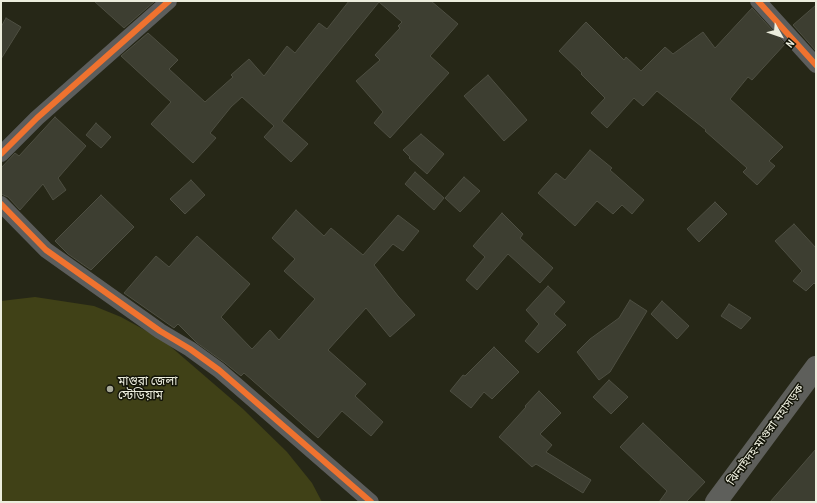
<!DOCTYPE html>
<meta charset="utf-8">
<style>
body{margin:0}
#map{position:relative;width:817px;height:503px;overflow:hidden;background:#262717;font-family:"Archivo Narrow",sans-serif}
canvas{display:block}
.frame{position:absolute;inset:0;border:2px solid #eceddd;pointer-events:none}
.north{position:absolute;left:761px;top:16px;width:40px;height:40px;-webkit-text-stroke:3px #141509;paint-order:stroke;rotate:130deg;font-size:11px;font-weight:700;line-height:16px;text-align:center;color:#eceddd}
.north::after{content:'';display:block;margin:auto;width:14px;height:18px;background:#eceddd;clip-path:polygon(50% 0,100% 100%,50% 72%,0 100%)}
</style>
<div id="map">
<canvas width="817" height="503"></canvas>
<div class="frame"></div>
<div class="north">N</div>
</div>
<script>
const g = document.querySelector('canvas').getContext('2d');
g.lineJoin = 'round';
function fill(path, color) { g.fillStyle = color; g.fill(path, 'evenodd'); }
const toPath = rows => new Path2D(rows.map(r => 'M' + r).join(''));
function stroke(path, color, width, dash) { g.strokeStyle = color; g.lineWidth = width; g.lineCap = dash ? 'butt' : 'round'; g.setLineDash(dash || []); g.stroke(path); }
function label(font, color, halo, rows, align = 'center') {
  g.font = font + ' "Archivo Narrow","Noto Sans Bengali",sans-serif'; g.lineWidth = 3; g.setLineDash([]); g.textBaseline = 'middle'; g.strokeStyle = halo; g.fillStyle = color; for (const [text, x, y, turn = 0] of rows) {
    g.save(); g.translate(x, y); g.rotate((+turn || 0) * Math.PI / 180); g.textAlign = isNaN(turn) ? turn : align; if (halo) g.strokeText(text, 0, 0); g.fillText(text, 0, 0); g.restore();
  }
}
const green = toPath([
 [35,297,94,306,121,317,163,340,243,409,287,452,312,483,322,502,1,502,1,301]
]);
const building = toPath([
 [94,1,155,1,124,28,94,1],
 [349,1,431,1,458,24,430,56,449,73,390,138,374,123,383,112,356,81,380,60,375,55,400,28,398,26,402,22,379,2,282,121,308,144,291,162,264,137,274,126,242,97,231,107,210,133,216,138,193,163,151,124,171,102,121,56,148,33,178,60,169,69,205,102,233,77,231,75,249,59,264,76,287,46,295,53,319,23,327,29,349,1],
 [816,5,816,51,793,25,816,5],
 [752,8,785,44,752,80,748,77,730,99,783,147,769,161,775,166,757,185,743,172,747,168,705,131,706,130,657,91,643,106,634,98,607,128,591,113,605,98,581,74,582,73,559,51,586,22,624,60,626,57,641,71,665,47,673,54,703,32,715,48,752,8],
 [6,18,21,27,1,59,1,27,6,18],
 [488,75,527,120,504,141,464,96,488,75],
 [55,117,86,146,58,178,66,190,53,200,43,184,20,210,8,197,1,194,1,168,15,153,19,156,55,117],
 [96,123,111,137,101,148,86,135,96,123],
 [421,134,444,154,427,174,409,158,410,157,403,150,421,134],
 [590,150,612,168,610,170,644,200,632,214,622,205,613,214,597,201,575,226,538,193,556,173,565,180,590,150],
 [415,172,444,198,434,210,405,184,415,172],
 [464,177,480,191,460,212,445,198,464,177],
 [191,180,205,195,185,214,170,199,191,180],
 [101,195,134,227,91,270,68,254,55,241,101,195],
 [715,202,727,214,699,242,687,229,715,202],
 [296,210,324,236,331,228,363,255,398,215,419,231,403,251,393,244,374,265,398,296,415,315,390,337,366,308,328,350,366,384,355,396,383,422,371,436,342,411,318,438,244,373,241,376,225,363,197,343,178,324,174,328,124,293,156,256,169,267,197,236,250,284,221,317,252,349,270,330,279,340,315,299,284,271,295,259,272,238,296,210],
 [502,213,523,234,520,238,553,268,540,283,508,254,477,290,466,280,485,257,473,246,502,213],
 [794,224,816,248,816,285,814,283,806,291,793,281,802,271,775,241,794,224],
 [548,286,565,302,554,314,566,325,538,353,525,341,539,324,526,310,548,286],
 [630,300,647,311,610,372,599,380,577,352,590,339,619,318,630,300],
 [662,301,689,326,677,339,651,314,662,301],
 [729,304,751,318,741,329,721,316,729,304],
 [494,347,519,372,492,399,484,392,471,408,450,391,463,375,465,376,494,347],
 [609,380,628,397,611,414,593,397,609,380],
 [539,391,561,413,540,434,552,445,546,452,591,480,583,493,536,464,532,467,499,437,526,407,525,406,539,391],
 [643,423,705,482,686,502,659,502,667,491,620,447,643,423],
 [816,449,816,502,770,502,816,449]
]);
const minor = toPath([
 [758,1,816,65],
 [1,154,37,118,169,1],
 [1,204,46,250,160,331,190,349,219,370,371,502]
]);
const trunk = toPath([
 [716,502,816,367]
]);
const cycleway = toPath([
 [758,1,816,65],
 [1,154,37,118,169,1],
 [1,204,46,250,160,331,190,349,219,370,371,502]
]);
const markers = [
 [110,389,4,"#a7a898"]
];
const poiNames = [
 ["মাগুরা জেলা",118,382],
 ["স্টেডিয়াম",118,396]
];
const streetNames = [
 ["ঝিনাইদহ-মাগুরা মহাসড়ক",766,435,-54]
];
fill(green, '#404117');
fill(building, '#3d3e31');
stroke(building, '#4e4f42', 1);
stroke(minor, '#5c5d5c', 16);
stroke(trunk, '#5e5f5b', 22);
stroke(cycleway, '#ef722f', 6);
for (const [x, y, r, color] of markers) { const dot = new Path2D(); dot.arc(x, y, r, 0, 2 * Math.PI); g.fillStyle = color; g.fill(dot); stroke(dot, '#141509', 1.5); }
label('12px', '#eceddd', '#141509', poiNames, 'left');
label('12px', '#eceddd', '#141509', streetNames);
</script>
